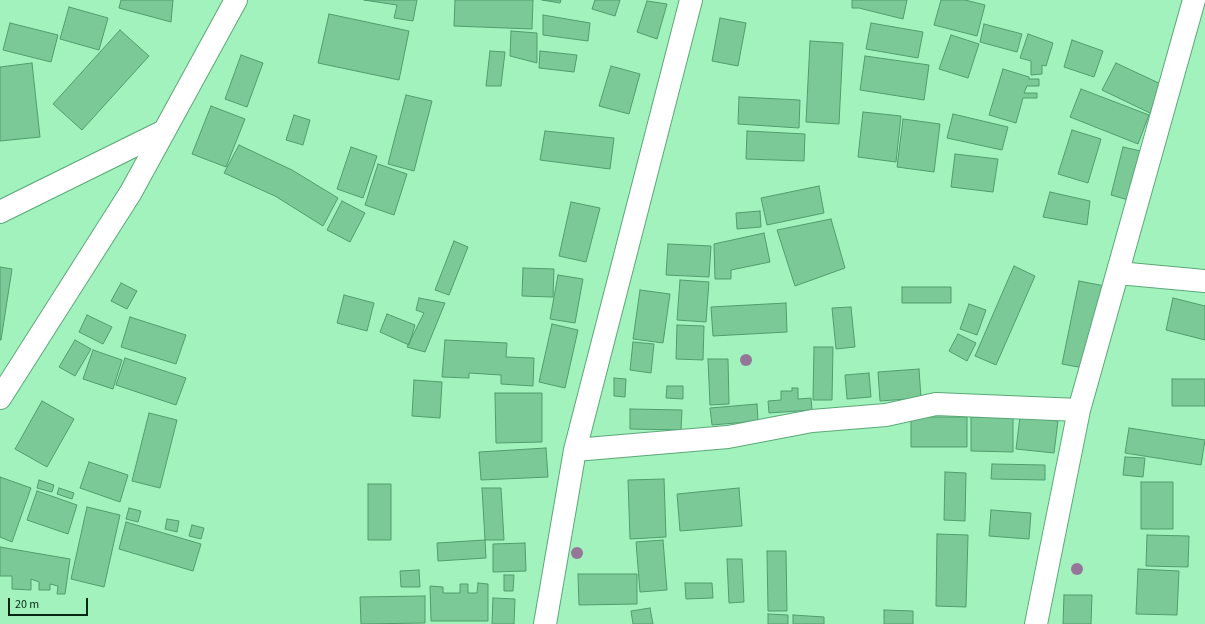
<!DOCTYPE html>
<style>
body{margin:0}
#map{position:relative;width:1205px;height:624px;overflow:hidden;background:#a2f2bd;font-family:"Source Sans 3",sans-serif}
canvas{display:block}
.scale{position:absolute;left:8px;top:598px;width:80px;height:18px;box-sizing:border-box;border:2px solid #042613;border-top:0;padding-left:5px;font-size:12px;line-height:14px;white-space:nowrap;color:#042613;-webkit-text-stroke:3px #a2f2bd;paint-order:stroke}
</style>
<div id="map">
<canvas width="1205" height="624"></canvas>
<div class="scale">20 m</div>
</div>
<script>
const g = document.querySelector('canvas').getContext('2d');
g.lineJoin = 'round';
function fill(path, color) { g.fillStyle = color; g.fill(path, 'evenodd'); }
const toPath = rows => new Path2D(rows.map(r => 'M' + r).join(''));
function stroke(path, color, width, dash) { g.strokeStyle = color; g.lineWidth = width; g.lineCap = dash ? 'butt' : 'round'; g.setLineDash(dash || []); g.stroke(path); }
const building = toPath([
 [121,0,173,0,171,22,119,8,121,0],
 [364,0,417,0,413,21,394,18,397,5,364,0],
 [455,0,533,0,532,29,454,26,455,0],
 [542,0,561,0,560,3,542,0],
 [595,0,620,0,615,16,592,9,595,0],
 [852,0,907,0,903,19,859,8,852,8,852,0],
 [941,0,965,0,985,5,977,36,934,25,941,0],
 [647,1,667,4,657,39,637,32,647,1],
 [69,7,108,18,99,50,60,39,69,7],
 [329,14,409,31,399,80,318,63,329,14],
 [543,15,590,23,588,41,543,35,543,15],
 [720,18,746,23,738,66,712,61,720,18],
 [10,23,58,35,51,62,3,50,10,23],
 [871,23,923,32,918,58,866,49,871,23],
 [984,24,1022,34,1017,52,980,42,984,24],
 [120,30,149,56,82,130,53,104,120,30],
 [511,31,537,33,537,63,510,56,511,31],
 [1028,34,1053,43,1046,66,1042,65,1042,74,1031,75,1031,61,1020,58,1028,34],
 [951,35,979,44,968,78,939,69,951,35],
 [1072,40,1103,51,1094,77,1064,67,1072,40],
 [810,41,843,43,839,124,806,122,810,41],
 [490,51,505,52,501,86,486,86,490,51],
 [540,51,577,55,574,72,539,68,540,51],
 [241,55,263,63,247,107,225,99,241,55],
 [865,56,929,65,924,100,860,90,865,56],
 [32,63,40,137,0,141,0,67,32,63],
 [1116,63,1165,86,1152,114,1102,90,1116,63],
 [611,66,640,74,629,114,599,106,611,66],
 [1003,69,1029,77,1029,79,1039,79,1039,86,1027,86,1024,93,1037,93,1037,98,1023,98,1016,123,989,115,1003,69],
 [1081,89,1149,115,1138,144,1070,117,1081,89],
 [406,95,432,101,414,171,388,164,406,95],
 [739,97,800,100,799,128,738,124,739,97],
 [211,106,245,119,226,167,192,154,211,106],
 [863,112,901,116,896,162,858,157,863,112],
 [953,114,1008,127,1002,150,947,138,953,114],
 [294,115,310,120,303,145,286,140,294,115],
 [903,119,940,124,934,172,897,167,903,119],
 [1072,130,1101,139,1088,183,1058,174,1072,130],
 [545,131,614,138,610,169,540,160,545,131],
 [747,131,805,134,804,161,746,159,747,131],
 [239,145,292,170,338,198,323,226,275,196,224,173,239,145],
 [351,147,377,156,363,198,337,189,351,147],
 [1123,147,1145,152,1132,201,1111,195,1123,147],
 [955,154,998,159,993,192,951,187,955,154],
 [378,164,407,174,394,215,365,205,378,164],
 [819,186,824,213,767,225,761,198,819,186],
 [1050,192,1090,201,1087,225,1043,217,1050,192],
 [342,201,365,213,350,242,327,230,342,201],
 [571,202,600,208,586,262,559,256,571,202],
 [760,211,761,227,737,229,736,213,760,211],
 [831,219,845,268,795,286,777,230,831,219],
 [764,233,770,262,731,270,731,279,715,279,714,244,764,233],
 [454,241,468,247,449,295,435,290,454,241],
 [668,244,711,246,709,277,666,275,668,244],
 [1014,266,1035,276,996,365,975,356,1014,266],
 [0,267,12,269,1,340,0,340,0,267],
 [523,268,554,269,553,297,522,296,523,268],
 [558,275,583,279,575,323,550,319,558,275],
 [680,280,709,282,706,322,677,320,680,280],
 [1079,281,1105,286,1089,369,1062,364,1079,281],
 [121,283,137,291,127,309,111,301,121,283],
 [902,287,951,287,951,303,902,303,902,287],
 [640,290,670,294,663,343,633,339,640,290],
 [344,295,374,303,367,331,337,323,344,295],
 [419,298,445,303,425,352,407,347,424,313,416,310,419,298],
 [1173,298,1205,306,1205,340,1166,330,1173,298],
 [786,303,787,332,713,336,711,307,786,303],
 [969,304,986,310,977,335,960,329,969,304],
 [851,307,855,347,836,349,832,308,851,307],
 [387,314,415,325,409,345,380,332,387,314],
 [87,315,112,327,103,344,79,332,87,315],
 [130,317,186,335,176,364,121,347,130,317],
 [552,324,578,330,565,388,539,382,552,324],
 [677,325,704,326,703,360,676,359,677,325],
 [958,334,976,343,967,361,949,351,958,334],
 [75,340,91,349,75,376,59,367,75,340],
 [445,340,507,343,506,357,534,358,533,386,501,384,501,375,469,373,469,378,442,377,445,340],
 [633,342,654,344,651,373,630,370,633,342],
 [814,347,833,347,832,400,813,400,814,347],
 [93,350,122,360,113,389,83,379,93,350],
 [125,358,186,378,176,405,116,385,125,358],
 [708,359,728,359,729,404,710,405,708,359],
 [919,369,921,398,880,401,878,372,919,369],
 [869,373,871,397,847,399,845,375,869,373],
 [614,378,626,379,625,397,614,396,614,378],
 [1172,379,1205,379,1205,406,1172,406,1172,379],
 [414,380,442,382,440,418,412,416,414,380],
 [667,386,683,386,683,399,666,398,667,386],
 [792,388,798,388,798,399,811,398,812,410,769,413,768,401,781,400,781,391,792,391,792,388],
 [495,393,542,393,542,442,496,443,495,393],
 [42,401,74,419,47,467,15,449,42,401],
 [757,404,758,421,712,425,710,408,757,404],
 [630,409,682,410,681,430,630,429,630,409],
 [149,413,177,420,160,488,132,481,149,413],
 [911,417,967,417,967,447,911,447,911,417],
 [971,417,1013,418,1013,452,971,451,971,417],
 [1020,417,1058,421,1054,453,1016,449,1020,417],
 [1129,428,1205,440,1201,465,1125,453,1129,428],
 [546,448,548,477,481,480,479,452,546,448],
 [1125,457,1145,458,1143,477,1123,475,1125,457],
 [89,462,128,475,120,502,80,488,89,462],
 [992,464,1045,465,1045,480,991,479,992,464],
 [945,472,966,473,965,521,944,520,945,472],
 [0,477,31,488,12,542,0,537,0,477],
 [664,479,666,537,630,539,628,480,664,479],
 [39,480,54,485,52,492,37,488,39,480],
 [1141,482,1173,482,1173,529,1141,529,1141,482],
 [368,484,391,484,391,540,368,540,368,484],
 [59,488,74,493,72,499,57,494,59,488],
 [482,488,501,488,504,540,485,540,482,488],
 [739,488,742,526,680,531,677,494,739,488],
 [37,491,77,505,68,534,27,520,37,491],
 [87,507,120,515,104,587,71,579,87,507],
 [129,508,141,511,138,522,126,519,129,508],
 [991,510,1031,513,1029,539,989,536,991,510],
 [167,519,179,521,177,532,165,529,167,519],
 [126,522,201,544,193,571,119,549,126,522],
 [192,525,204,528,201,539,189,536,192,525],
 [937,534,968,535,966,607,936,606,937,534],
 [1147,535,1189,536,1188,567,1146,566,1147,535],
 [485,540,486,558,438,561,437,543,485,540],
 [663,540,667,590,640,592,636,542,663,540],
 [525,543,526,571,493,572,493,544,525,543],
 [0,547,70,559,65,594,57,594,58,586,50,584,50,590,39,590,39,582,31,579,31,590,12,589,12,576,0,576,0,547],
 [767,551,786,551,787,611,768,611,767,551],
 [727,559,742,559,744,602,729,603,727,559],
 [1138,569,1179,571,1177,615,1136,614,1138,569],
 [419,570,420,587,401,587,400,571,419,570],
 [578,574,637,574,637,604,579,605,578,574],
 [504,575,514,575,513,591,504,591,504,575],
 [478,583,488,584,488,621,431,621,430,586,443,587,443,593,460,593,460,584,468,584,468,593,477,593,478,583],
 [685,583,712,583,713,598,686,599,685,583],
 [1064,595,1092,595,1091,624,1063,624,1064,595],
 [425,596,425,623,361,624,360,597,425,596],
 [493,598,515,599,514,624,492,624,493,598],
 [650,608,653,624,633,624,631,611,650,608],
 [884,610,913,611,913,624,884,624,884,610],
 [768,614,788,615,788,624,768,624,768,614],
 [793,615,824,617,824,624,793,624,793,615]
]);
const minor = toPath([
 [0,212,164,131],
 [1118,273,1205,281],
 [575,450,728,437,812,421,886,415,936,404,1079,410],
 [545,624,575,450,691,0],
 [1036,624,1079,410,1194,0]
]);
const major = toPath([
 [0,398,131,192,236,0]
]);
const trees = [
 [746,360],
 [577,553],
 [1077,569]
];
fill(building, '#7ac996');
stroke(building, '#4f9d6d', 1);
stroke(minor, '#5aa877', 24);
stroke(major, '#5aa877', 24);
stroke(minor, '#fff', 22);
stroke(major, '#fff', 22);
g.fillStyle = '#957699';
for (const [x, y] of trees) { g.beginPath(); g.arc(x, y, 6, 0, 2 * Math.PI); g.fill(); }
</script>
